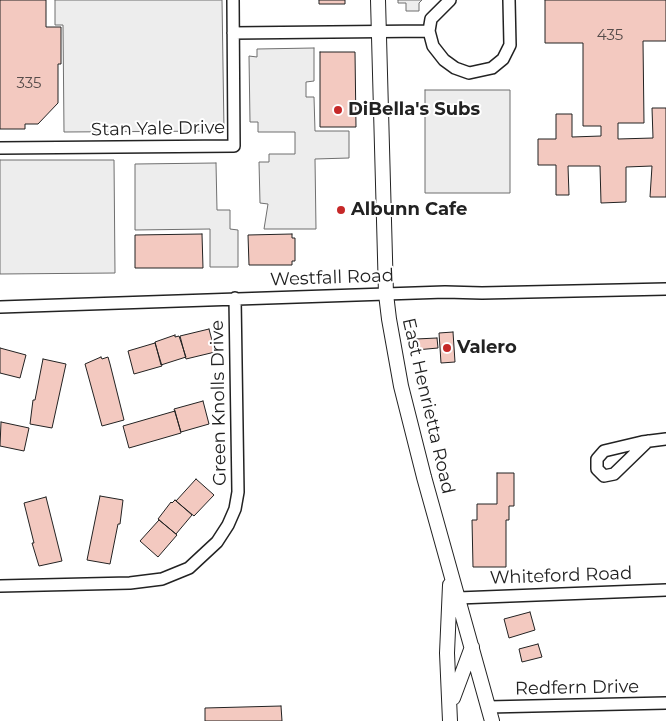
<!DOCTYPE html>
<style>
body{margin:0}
canvas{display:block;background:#fff}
</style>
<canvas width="666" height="721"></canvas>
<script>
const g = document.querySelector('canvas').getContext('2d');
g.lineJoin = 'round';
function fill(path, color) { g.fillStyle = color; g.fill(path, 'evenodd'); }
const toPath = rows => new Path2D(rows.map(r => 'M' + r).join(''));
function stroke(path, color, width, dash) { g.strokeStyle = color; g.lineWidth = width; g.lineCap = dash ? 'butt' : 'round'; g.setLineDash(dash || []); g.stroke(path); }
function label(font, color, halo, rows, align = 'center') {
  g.font = font + ' Montserrat,sans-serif'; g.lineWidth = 4; g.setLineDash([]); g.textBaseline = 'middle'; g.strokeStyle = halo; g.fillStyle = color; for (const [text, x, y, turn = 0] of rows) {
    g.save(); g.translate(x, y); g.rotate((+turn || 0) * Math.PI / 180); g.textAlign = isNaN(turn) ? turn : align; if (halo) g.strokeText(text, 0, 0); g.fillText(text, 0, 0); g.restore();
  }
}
const parking = toPath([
 [55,0,222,0,224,131,64,132,63,25,55,25,55,0],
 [398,0,422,0,419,3,419,11,406,11,406,3,398,3,398,0],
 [314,48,314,81,306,82,306,97,314,97,315,131,349,131,349,158,315,159,316,229,264,229,268,204,260,203,259,162,269,162,269,154,295,154,295,132,258,132,258,122,250,122,249,56,257,57,257,49,314,48],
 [425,90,510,90,510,193,425,193,425,90],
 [0,160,114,160,115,273,0,274,0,160],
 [216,163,217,210,230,210,230,229,238,230,238,267,210,267,210,229,135,230,135,164,216,163]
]);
const building = toPath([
 [0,0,46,0,46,27,61,27,61,64,58,64,58,103,38,124,25,124,25,129,0,129,0,0],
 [319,0,345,0,345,4,319,4,319,0],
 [545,0,666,0,666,41,643,41,644,123,618,123,618,139,653,138,652,108,666,108,666,197,650,197,652,166,626,167,626,202,601,203,600,166,568,166,569,195,556,195,556,165,538,165,538,139,556,139,556,114,572,114,572,137,601,136,601,126,583,126,583,43,545,43,545,0],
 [320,52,355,52,356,127,320,127,320,52],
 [202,234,203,268,135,268,135,235,202,234],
 [292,234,292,238,295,238,295,261,292,261,292,265,249,265,248,235,292,234],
 [209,329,215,352,186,359,180,336,209,329],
 [453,332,455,362,441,363,439,333,453,332],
 [175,335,175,337,179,336,186,357,161,365,155,342,175,335],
 [437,338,438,348,416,350,416,339,437,338],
 [155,343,162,366,134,374,128,351,155,343],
 [0,348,26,355,20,378,0,373,0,348],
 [101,357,102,359,108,357,110,364,124,420,102,426,85,364,101,357],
 [43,359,66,364,52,428,30,424,33,400,35,400,43,359],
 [203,401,209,424,181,432,174,409,203,401],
 [175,411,181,433,129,448,123,426,175,411],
 [1,422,29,428,24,451,0,446,1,422],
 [497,473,514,473,514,506,509,506,509,520,506,520,506,567,473,567,472,520,477,520,477,504,497,504,497,473],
 [196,479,214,495,194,516,176,501,196,479],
 [100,496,123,500,120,524,118,524,110,564,87,560,100,496],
 [46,497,62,561,39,566,32,543,34,543,24,503,46,497],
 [175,500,192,515,176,534,158,519,171,502,172,503,175,500],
 [159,520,177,535,158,557,140,541,159,520],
 [530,612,535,630,509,638,504,619,530,612],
 [538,644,542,657,522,662,519,649,538,644],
 [281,706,282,721,205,721,205,708,281,706]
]);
const minor = toPath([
 [429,31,433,46,444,60,455,68,469,73,492,68,503,59,510,45,509,0],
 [429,31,431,19,450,0],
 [233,33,429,31],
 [0,148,234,146,233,0],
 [0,307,445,292,482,293,666,289],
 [648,441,614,474,604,476,597,469,597,459,604,451,642,442,666,439],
 [0,586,130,583,162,579,189,568,217,542,228,525,235,509,238,492,235,298],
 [458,598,666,590],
 [488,707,666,703]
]);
const major = toPath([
 [378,0,386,294,389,319,401,386,424,477,492,721],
 [450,585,447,653,450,721],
 [453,698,472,647]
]);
const markers = [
 [338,110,5,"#c62828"],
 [341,210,5,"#c62828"],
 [447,348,5,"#c62828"]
];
const numberNames = [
 ["435",610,36],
 ["335",29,84]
];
const poiNames = [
 ["DiBella's Subs",348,110],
 ["Albunn Cafe",351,210],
 ["Valero",457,348]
];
const streetNames = [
 ["Stan Yale Drive",158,129,-1],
 ["Westfall Road",332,278,-2],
 ["Green Knolls Drive",219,403,-91],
 ["East Henrietta Road",428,406,77],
 ["Whiteford Road",561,576,-2],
 ["Redfern Drive",577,688,-1]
];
fill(parking, '#ededed');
stroke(parking, '#6f6f6f', 1);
fill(building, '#f3c9c0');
stroke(building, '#222', 1);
stroke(minor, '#222', 14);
stroke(major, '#222', 16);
stroke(minor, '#fff', 11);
stroke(major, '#fff', 14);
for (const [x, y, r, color] of markers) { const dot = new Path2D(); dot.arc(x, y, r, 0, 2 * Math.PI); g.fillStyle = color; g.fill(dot); stroke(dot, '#fff', 2); }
label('15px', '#564c4a', null, numberNames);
label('bold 18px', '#222', '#fff', poiNames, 'left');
label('18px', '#222', '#fff', streetNames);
</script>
